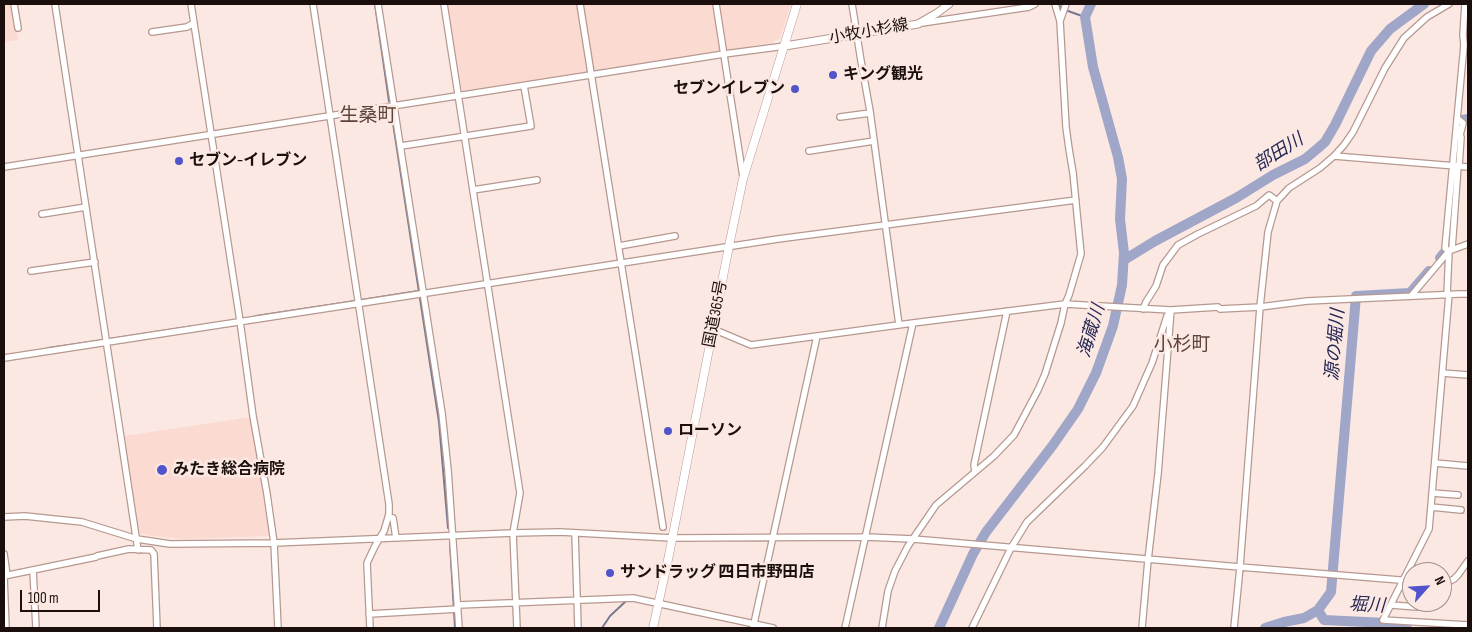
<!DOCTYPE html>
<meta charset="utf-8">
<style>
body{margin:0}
#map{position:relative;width:1472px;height:632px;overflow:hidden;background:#fce8e3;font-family:"Sofia Sans Condensed",sans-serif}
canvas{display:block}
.frame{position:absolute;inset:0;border:5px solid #1a0f0c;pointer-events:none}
.north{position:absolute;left:1402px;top:562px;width:50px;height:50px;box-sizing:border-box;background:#fce8e3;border:1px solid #a2918d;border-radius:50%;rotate:64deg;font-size:14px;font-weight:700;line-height:20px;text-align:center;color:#1a0f0c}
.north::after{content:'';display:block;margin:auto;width:18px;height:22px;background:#5154cb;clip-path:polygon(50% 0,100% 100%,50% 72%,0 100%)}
.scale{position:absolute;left:20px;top:590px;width:80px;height:22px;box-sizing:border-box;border:2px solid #1a0f0c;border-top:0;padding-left:6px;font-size:15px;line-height:18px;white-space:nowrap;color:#1a0f0c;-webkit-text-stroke:4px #fce8e3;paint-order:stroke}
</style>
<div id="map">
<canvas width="1472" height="632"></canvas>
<div class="frame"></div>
<div class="north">N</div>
<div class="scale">100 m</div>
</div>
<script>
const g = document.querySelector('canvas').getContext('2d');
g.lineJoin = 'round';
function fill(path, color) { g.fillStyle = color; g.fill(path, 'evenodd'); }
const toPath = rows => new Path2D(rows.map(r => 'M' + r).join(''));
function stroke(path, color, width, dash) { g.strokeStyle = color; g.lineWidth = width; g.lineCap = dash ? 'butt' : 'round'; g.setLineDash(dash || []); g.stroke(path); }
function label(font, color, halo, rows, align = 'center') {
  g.font = font + ' "Sofia Sans Condensed","Noto Sans JP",sans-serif'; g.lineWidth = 5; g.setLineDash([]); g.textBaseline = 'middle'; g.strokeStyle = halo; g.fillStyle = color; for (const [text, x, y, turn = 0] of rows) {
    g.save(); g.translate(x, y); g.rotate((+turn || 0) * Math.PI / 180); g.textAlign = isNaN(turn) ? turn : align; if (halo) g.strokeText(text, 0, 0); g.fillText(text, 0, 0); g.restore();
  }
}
const built = toPath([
 [4,4,12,4,18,40,4,42],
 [447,4,791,4,780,38,772,43,462,91],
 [251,417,265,494,270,536,183,539,153,536,139,533,124,436]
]);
const stream = toPath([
 [375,4,389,101],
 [1059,4,1060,7],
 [1068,11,1085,17],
 [391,110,439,422,448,528],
 [361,300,418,291],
 [256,316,355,301],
 [110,339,194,326],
 [48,348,104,340],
 [450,543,455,628],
 [444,628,452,628],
 [602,628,610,616,625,602]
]);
const river = toPath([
 [1459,131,1459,123,1462,120,1468,119],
 [1440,258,1449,247,1455,168],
 [1124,260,1155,241,1236,198,1273,175,1305,159,1317,149,1325,142,1335,125,1371,51,1390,29,1424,4],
 [1318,610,1324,620,1407,624],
 [939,628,973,554,986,532,1053,445,1078,409,1096,373,1113,326,1122,285,1124,253,1120,219,1122,179,1118,157,1093,67,1085,17,1091,4],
 [1265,628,1284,622,1304,618,1318,610,1331,592,1356,296,1410,293,1429,271]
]);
const minor = toPath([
 [14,4,18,28],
 [55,4,138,550],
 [191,4,240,321,253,416,267,494,274,543,278,628],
 [313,4,389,504,389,514,384,531,375,546,367,563,370,628],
 [378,4,442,413,448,470,459,628],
 [444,4,520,493,513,533,517,628],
 [580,4,663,527],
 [716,4,743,177],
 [852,4,861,61,870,111,899,325],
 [1060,21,1066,4],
 [922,23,1029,7,1035,4],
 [152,32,187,27,194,23],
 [840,117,870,113],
 [1457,118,1463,123,1460,135,1461,137,1459,166],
 [401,146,531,126,524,86],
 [809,151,874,141],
 [1334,156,1468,167],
 [4,167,724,54,785,46],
 [473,190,537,180],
 [42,214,86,207],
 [619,246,675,236],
 [1452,249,1458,166],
 [1449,251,1445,248,1464,45,1463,35,1465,4],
 [31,271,95,262],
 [1447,294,1449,251],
 [1449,294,1429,529,1383,620,1468,625],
 [1411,296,1449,251,1468,244],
 [1143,309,1146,302,1156,286,1163,265,1178,245,1198,234,1256,206,1269,195,1277,201],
 [713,329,751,345,913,323,1065,304,1171,310,1167,316,1152,363,1133,406,1103,447,1085,466,1027,522,1011,548,972,628],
 [4,358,778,239,1076,200],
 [1442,373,1468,375],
 [1435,463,1468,466],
 [975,472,974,465,1007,311],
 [1432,493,1458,495],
 [1431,507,1461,510],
 [4,517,25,516,82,522,137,539,170,544,274,543,513,533,560,532,672,538,866,537,913,539,1240,567,1260,307,1268,232,1277,201,1289,188,1320,168,1334,156,1344,145,1353,132,1385,68,1404,38,1427,17,1449,4],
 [388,517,393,518,396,538],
 [575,533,578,628],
 [4,554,7,575],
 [33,570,36,628],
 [4,576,96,557,97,556,129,549,151,550,154,554,157,628],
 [4,576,6,628],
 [1442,583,1444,584,1454,579,1458,575,1468,561],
 [458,605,633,598,773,628],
 [1391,605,1417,607],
 [369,614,458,609],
 [753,628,817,336],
 [845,628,913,323],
 [882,628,888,591,895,571,908,546,936,505,994,456,1014,435,1038,390,1045,374,1061,323,1065,304,1069,295,1081,254,1073,173,1069,149,1066,127,1060,21,1055,4],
 [1142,628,1148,560,1158,474,1171,310,1218,307,1220,309,1260,307,1307,301,1459,294,1468,294],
 [1234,628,1240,567,1412,581]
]);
const major = toPath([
 [785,46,918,24,937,13,949,4]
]);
const highway = toPath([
 [653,628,669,555,729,246,743,179,797,4]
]);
const markers = [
 [833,75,5,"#5154cb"],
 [795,89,5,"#5154cb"],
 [179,161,5,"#5154cb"],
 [668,431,5,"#5154cb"],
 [162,470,6,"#5154cb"],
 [610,573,5,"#5154cb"]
];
const streetNames = [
 ["小牧小杉線",869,32,-10],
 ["国道365号",716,314,-79]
];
const poiNames = [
 ["キング観光",843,75],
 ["セブンイレブン",785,89,"right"],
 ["セブン-イレブン",189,161],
 ["ローソン",678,431],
 ["みたき総合病院",173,470],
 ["サンドラッグ 四日市野田店",620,573]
];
const waterNames = [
 ["部田川",1279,153,-32],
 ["海蔵川",1092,331,-73],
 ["源の堀川",1336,345,-85],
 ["堀川",1367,606,3]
];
const quarterNames = [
 ["生桑町",368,116],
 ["小杉町",1182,345]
];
fill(built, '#fbdad1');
stroke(stream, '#77798f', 2);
stroke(river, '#9fa6c7', 10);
stroke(minor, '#b6988f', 8);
stroke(major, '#b6988f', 9);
stroke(highway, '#b6988f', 9);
stroke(minor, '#fff', 5.5);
stroke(major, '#fff', 7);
stroke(highway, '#fff', 8);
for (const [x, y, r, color] of markers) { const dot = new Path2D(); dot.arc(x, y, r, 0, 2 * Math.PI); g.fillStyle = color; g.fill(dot); stroke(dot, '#fce8e3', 2); }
label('16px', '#1a0f0c', '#fce8e3', streetNames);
label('bold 16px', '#1a0f0c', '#fce8e3', poiNames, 'left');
label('italic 18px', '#252855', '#fce8e3', waterNames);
label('19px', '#5d433b', '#fce8e3', quarterNames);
</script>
